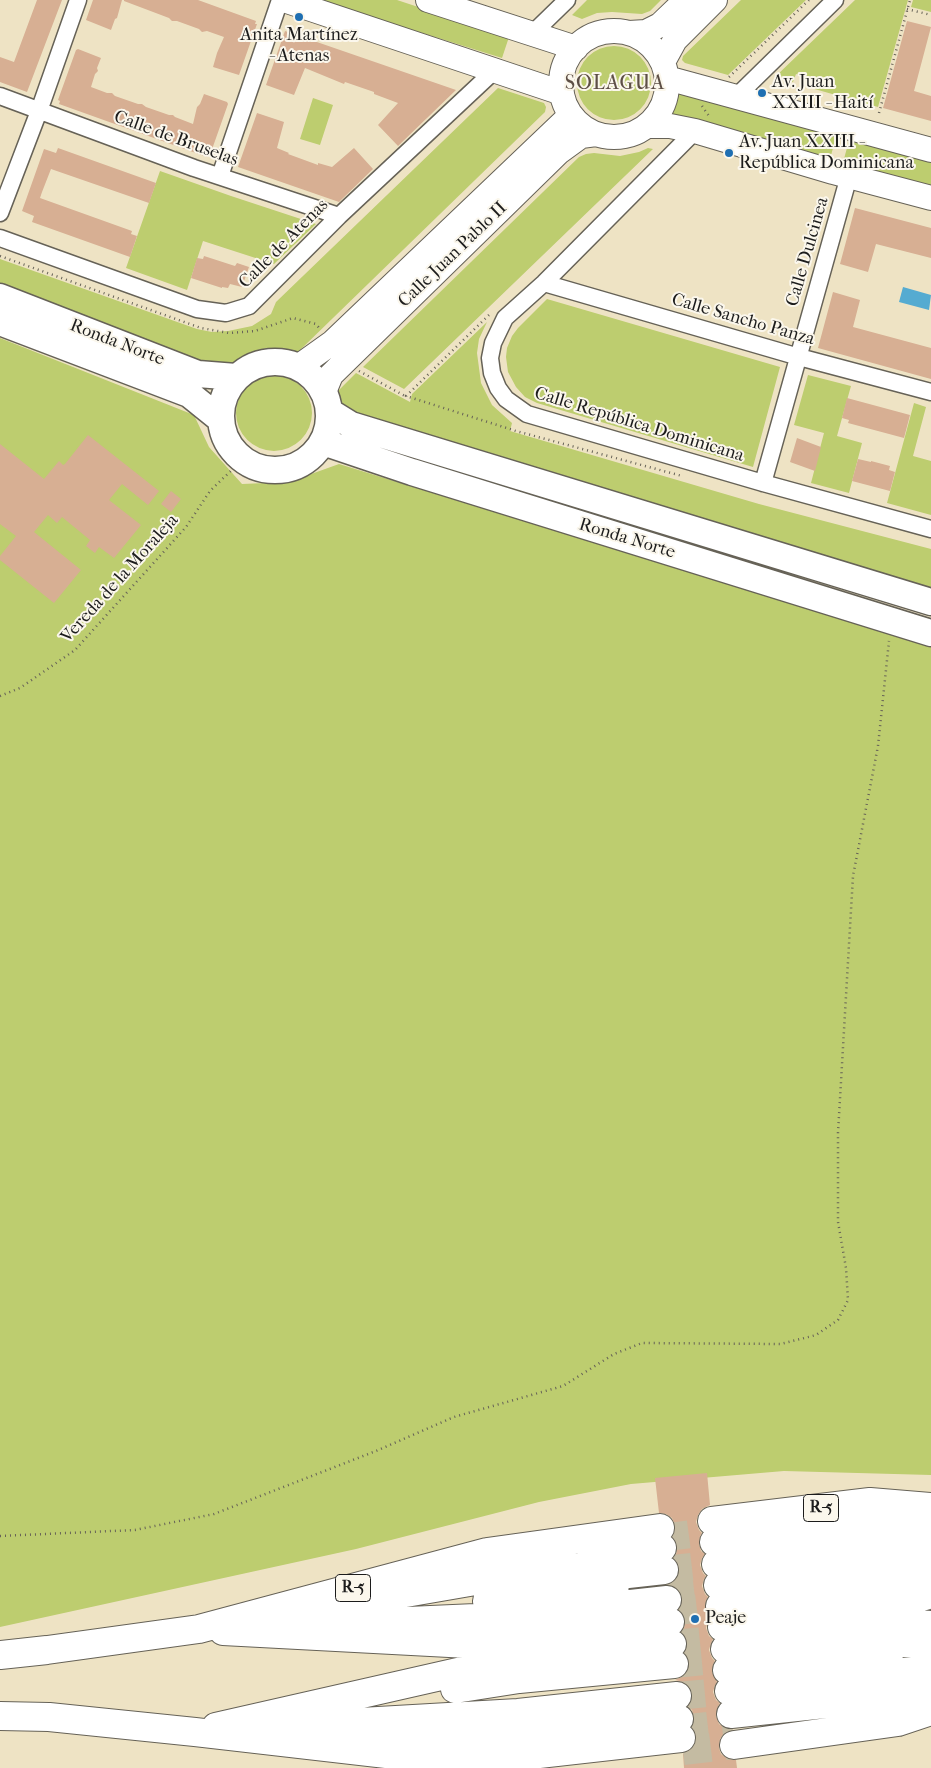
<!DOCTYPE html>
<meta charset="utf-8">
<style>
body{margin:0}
canvas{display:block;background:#eee3c4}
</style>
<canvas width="931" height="1768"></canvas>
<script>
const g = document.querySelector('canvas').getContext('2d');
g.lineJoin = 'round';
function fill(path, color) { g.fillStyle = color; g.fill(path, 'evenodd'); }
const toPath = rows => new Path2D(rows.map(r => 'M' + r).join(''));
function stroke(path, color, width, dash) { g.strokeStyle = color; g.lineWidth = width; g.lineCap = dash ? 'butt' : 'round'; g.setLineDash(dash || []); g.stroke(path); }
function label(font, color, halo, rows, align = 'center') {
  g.font = font + ' "IM FELL French Canon",serif'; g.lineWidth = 4; g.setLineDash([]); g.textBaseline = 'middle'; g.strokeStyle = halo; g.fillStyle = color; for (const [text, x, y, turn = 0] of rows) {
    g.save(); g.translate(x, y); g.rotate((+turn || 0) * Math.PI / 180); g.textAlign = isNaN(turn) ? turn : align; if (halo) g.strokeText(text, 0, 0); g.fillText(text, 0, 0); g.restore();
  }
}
const green = toPath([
 [317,0,397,0,509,37,502,58],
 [587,0,661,0,650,11,642,14,612,12,597,13,582,19,572,15],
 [741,0,806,0,728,75,685,63,682,60,683,56],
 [855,0,908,0,878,107,811,88,813,79,796,74,793,82,775,77],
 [913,0,931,0,931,12,911,7],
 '577 83a37 37 0 1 1 74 0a37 37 0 1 1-74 0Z',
 [498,88,544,103,546,107,545,112,298,352,273,348,262,349,242,357,234,362,214,366,0,286,0,259,197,329,212,332,228,331,252,326,271,314,276,302],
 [675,88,837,133,829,163,669,116,674,101],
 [313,98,333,105,320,145,300,139],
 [850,137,931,159,931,191,842,166],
 [648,148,653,149,404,389,363,367,579,157,586,154,594,153,620,156,639,152],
 [160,171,231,196,316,224,274,264,203,241,187,290,126,268],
 [547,299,780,367,753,467,537,403,525,397,516,387,508,372,506,357,507,348,512,336,518,328],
 [487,322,479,339,477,353,481,383,492,405,512,423,510,431,759,504,931,549,931,596,349,415,340,406,337,392,356,373,410,402,412,394],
 [0,338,194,415,209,447,242,484,289,482,339,464,931,647,931,1475,784,1471,631,1484,539,1502,356,1549,0,1627],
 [808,375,851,386,837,436,862,443,849,493,811,483,824,433,794,425],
 '236 413a38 38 0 1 1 76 0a38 38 0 1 1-76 0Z',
 [914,403,926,407,913,456,931,461,931,515,887,503]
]);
const water = toPath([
 [903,287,931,295,929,310,899,302]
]);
const building = toPath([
 [37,0,62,0,27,92,0,82,0,57,14,62],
 [93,0,122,0,117,18,115,19,111,30,86,20],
 [124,0,198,0,256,21,255,24,257,24,239,75,213,67,217,53,224,37,207,31,202,32,199,29,177,21,172,21,169,18,124,1],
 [907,21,931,27,914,91,931,96,931,121,883,108],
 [285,31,456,90,398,146,378,125,398,103,374,94,374,92,345,82,344,84,305,68,294,95,266,85],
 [78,49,101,58,97,68,98,71,95,74,91,87,107,93,112,93,115,96,138,104,142,104,146,107,169,115,173,115,175,117,193,124,197,107,200,104,204,94,227,102,228,104,210,155,208,154,207,157,59,104,60,101,58,100,76,50],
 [257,113,284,122,277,148,289,153,288,154,318,165,318,163,332,167,354,148,373,169,339,202,238,167],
 [58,148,156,183,149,203,51,169,42,192,40,198,132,231,131,234,137,236,130,257,32,222,34,216,22,211,44,149,56,153],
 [855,208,931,228,931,258,876,244,868,272,840,264],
 [204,256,235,266,237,263,249,267,242,287,230,284,228,288,222,287,222,288,191,278,197,258,203,259],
 [833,292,860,300,853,327,931,348,931,379,818,348],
 [847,398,910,415,904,438,848,423,849,420,842,418],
 [88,435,159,491,148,505,122,484,109,500,141,525,114,558,99,547,95,553,86,546,90,540,62,517,57,523,48,515,34,532,81,570,54,603,0,560,0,556,16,536,0,524,0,444,44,479,59,461,63,465,65,464],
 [797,438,821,447,815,471,790,462],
 [858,459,871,462,871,461,890,466,889,470,895,472,890,491,852,481],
 [171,491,181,499,171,512,161,504],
 [707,1473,710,1505,702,1509,698,1515,696,1522,699,1530,702,1533,700,1536,699,1544,701,1551,705,1554,702,1558,700,1565,703,1573,706,1576,704,1579,702,1586,705,1594,708,1597,706,1600,705,1608,710,1618,708,1621,706,1628,709,1636,713,1639,711,1643,709,1650,712,1658,715,1661,713,1664,712,1672,717,1682,715,1685,713,1692,716,1700,720,1703,717,1708,716,1716,719,1724,725,1728,732,1730,725,1732,720,1739,719,1748,721,1754,728,1759,736,1760,737,1768,684,1768,683,1754,691,1750,695,1744,697,1737,692,1727,694,1717,692,1710,688,1707,691,1702,693,1695,689,1686,683,1682,675,1680,683,1676,688,1670,689,1662,684,1653,687,1642,685,1635,681,1632,684,1628,686,1621,683,1613,679,1610,681,1606,683,1599,680,1591,674,1586,668,1585,674,1582,678,1577,680,1569,677,1561,673,1558,676,1554,678,1547,672,1537,675,1533,675,1525,672,1518,666,1514,659,1513,655,1478]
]);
const motorwayTunnel = toPath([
 [661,1538,713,1531],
 [664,1570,716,1564],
 [666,1591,718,1585],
 [669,1612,720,1606],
 [672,1644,724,1639],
 [674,1664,726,1659],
 [677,1696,729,1691],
 [680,1729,732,1723],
 [683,1751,734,1745]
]);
const path = toPath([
 [907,9,931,15],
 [729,77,809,0],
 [702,106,709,116],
 [879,113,910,0],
 [0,256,201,328,229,333,255,331,293,318,316,324,320,329],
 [489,315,406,396,516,431,682,476],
 [359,371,405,396],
 [0,696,20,688,75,650,186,527,210,491,242,460],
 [0,1536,135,1530,214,1514,376,1451,454,1417,563,1386,614,1354,642,1343,781,1344,816,1335,838,1320,848,1300,846,1268,838,1222,838,1133,853,876,878,746,889,641]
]);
const minor = toPath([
 [532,34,567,0],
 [0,96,194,168,339,216],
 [736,97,835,0],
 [695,131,544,283,505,318,493,343,490,358,492,373,498,388,506,399,527,414,763,483,931,529],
 [220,176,280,0],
 [0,213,39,111,78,0],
 [0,238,197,309,226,313,249,306,339,216,494,71],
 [544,283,799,357,931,392],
 [763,483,849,176]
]);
const secondary = toPath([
 [284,0,562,93],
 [428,0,576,48],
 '561 84a53 53 0 1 1 106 0a53 53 0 1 1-106 0Z',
 [629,33,646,32,660,25,686,0],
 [663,62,675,40,715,0],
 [667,78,931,150],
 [648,126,670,126,695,131,833,172,931,198],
 [298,367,333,342,571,115],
 [324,392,331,375,559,152,581,136,596,134]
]);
const primary = toPath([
 [0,297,198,374,236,377],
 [0,322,189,394,220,419],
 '221 416a54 54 0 1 1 108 0a54 54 0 1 1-108 0Z',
 [330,412,351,425,931,602],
 [323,442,412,472,931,633]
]);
const motorway = toPath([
 [712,1521,870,1502,931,1507],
 [714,1542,861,1525,931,1525],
 [591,1556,662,1548],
 [716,1564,869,1546,931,1542],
 [592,1578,664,1570],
 [718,1585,878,1567,931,1559],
 [371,1599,510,1575,612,1564],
 [487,1601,615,1586],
 [720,1606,881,1588,931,1576],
 [288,1620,382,1611],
 [363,1623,521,1616,667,1600],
 [864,1625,891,1622,931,1625],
 [722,1627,880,1610,931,1594],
 [223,1631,525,1647],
 [503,1636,531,1636,670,1622],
 [866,1645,890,1643,931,1643],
 [725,1649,887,1632],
 [0,1655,47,1650,199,1629,487,1552,660,1528],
 [727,1670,889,1655],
 [455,1689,519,1679,674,1664],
 [729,1691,931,1669],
 [731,1714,881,1698,931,1687],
 [0,1716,49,1717,195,1732,507,1768],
 [216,1727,511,1660,672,1644],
 [274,1727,518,1713,677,1696],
 [346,1734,436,1735],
 [486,1736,515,1736,679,1719],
 [416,1741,506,1744],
 [734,1745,898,1722,931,1711],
 [486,1753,522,1756,681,1738]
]);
const markers = [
 [299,17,5,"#1f6fb2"],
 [762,93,5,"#1f6fb2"],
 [729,153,5,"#1f6fb2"],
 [695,1619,5,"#1f6fb2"]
];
const shields = [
 [821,1508,35],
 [353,1588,35]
];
const shieldNames = [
 ["R-5",821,1508],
 ["R-5",353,1588]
];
const poiNames = [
 ["Anita Martínez",299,36,"center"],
 ["- Atenas",299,57,"center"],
 ["Av. Juan",772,83],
 ["XXIII - Haití",772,104],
 ["Av. Juan XXIII -",739,143],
 ["República Dominicana",739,164],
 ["Peaje",705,1619]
];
const streetNames = [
 ["Calle de Bruselas",176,139,20],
 ["Calle de Atenas",284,244,-45],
 ["Calle Dulcinea",808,252,-74],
 ["Calle Juan Pablo II",453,255,-44],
 ["Calle Sancho Panza",743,320,16],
 ["Ronda Norte",117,343,21],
 ["Calle República Dominicana",639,425,17],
 ["Ronda Norte",627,539,17],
 ["Vereda de la Moraleja",120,579,-48]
];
const quarterNames = [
 ["SOLAGUA",615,84]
];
fill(green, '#bdcd6f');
fill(water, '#55abd1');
fill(building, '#d7af93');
stroke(motorwayTunnel, '#c4bba2', 28, [28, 14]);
stroke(minor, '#666257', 19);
stroke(secondary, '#666257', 26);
stroke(primary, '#666257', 29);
stroke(motorway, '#666257', 30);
stroke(path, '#666257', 2.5, [1, 4]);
stroke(minor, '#fff', 16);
stroke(secondary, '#fff', 24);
stroke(primary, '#fff', 26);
stroke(motorway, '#fff', 28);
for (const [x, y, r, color] of markers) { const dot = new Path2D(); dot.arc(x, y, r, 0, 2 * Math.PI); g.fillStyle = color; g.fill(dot); stroke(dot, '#fbf7ec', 2); }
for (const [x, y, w] of shields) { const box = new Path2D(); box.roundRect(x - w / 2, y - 13.5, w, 27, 4); g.fillStyle = '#fbf7ec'; g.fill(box); stroke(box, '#1c1c1c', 1); }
label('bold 16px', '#1c1c1c', null, shieldNames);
label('18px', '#1c1c1c', '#fbf7ec', poiNames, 'left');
label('18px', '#1c1c1c', '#fbf7ec', streetNames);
g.letterSpacing = '1px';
label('20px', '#5d4f46', '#fbf7ec', quarterNames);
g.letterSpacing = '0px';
</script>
